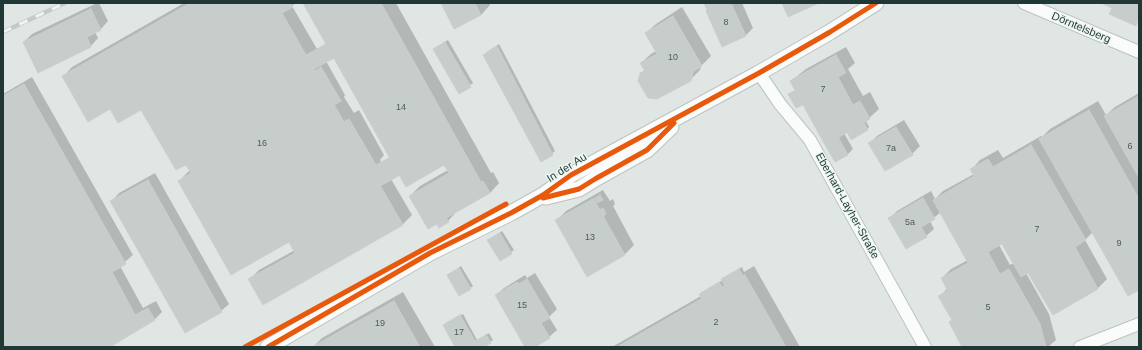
<!DOCTYPE html>
<meta charset="utf-8">
<style>
body{margin:0}
#map{position:relative;width:1142px;height:350px;overflow:hidden;background:#e0e6e4;font-family:Arial,sans-serif}
canvas{display:block}
.frame{position:absolute;inset:0;border:4px solid #1f3735;pointer-events:none}
</style>
<div id="map">
<canvas width="1142" height="350"></canvas>
<div class="frame"></div>
</div>
<script>
const g = document.querySelector('canvas').getContext('2d');
g.lineJoin = 'round';
function fill(path, color) { g.fillStyle = color; g.fill(path, 'evenodd'); }
const toPath = rows => new Path2D(rows.map(r => 'M' + r).join(''));
function stroke(path, color, width, dash) { g.strokeStyle = color; g.lineWidth = width; g.lineCap = dash ? 'butt' : 'round'; g.setLineDash(dash || []); g.stroke(path); }
function label(font, color, halo, rows, align = 'center') {
  g.font = font + ' Arial,sans-serif'; g.lineWidth = 3; g.setLineDash([]); g.textBaseline = 'middle'; g.strokeStyle = halo; g.fillStyle = color; for (const [text, x, y, turn = 0] of rows) {
    g.save(); g.translate(x, y); g.rotate((+turn || 0) * Math.PI / 180); g.textAlign = isNaN(turn) ? turn : align; if (halo) g.strokeText(text, 0, 0); g.fillText(text, 0, 0); g.restore();
  }
}
const shadow = toPath([
 [97,3,99,3,108,21,101,29,95,32,98,38,91,46,38,71,24,42,32,34],
 [184,3,295,3,292,6,317,49,327,43,304,3,396,3,491,173,493,172,499,183,490,193,457,211,448,221,437,223,410,196,420,186,448,170,445,164,400,174,391,179,412,215,402,225,250,279,259,270,295,250,289,240,179,181,190,170,186,163,142,108,111,107,63,77,72,67],
 [334,57,390,157,381,162,380,160,384,155,359,110,354,113,344,97,345,95,326,61],
 [442,3,489,3,490,5,481,15],
 [705,3,742,3,753,28,746,35,708,10],
 [682,7,711,56,701,66,700,70,690,80,641,74,645,69,641,63,651,54,656,51,646,33,656,24],
 [448,40,473,83,459,92,437,47],
 [499,44,555,151,541,161,487,52],
 [846,47,855,63,848,69,863,96,870,92,879,109,866,121,869,127,867,130,852,129,844,133,853,149,848,154,835,161,803,103,797,107,792,92,796,90,791,81,806,69],
 [32,77,133,255,120,266,143,308,156,301,162,312,155,319,107,347,3,347,3,94],
 [1139,93,1139,289,1093,232,1085,240,1107,279,1098,288,1053,314,1029,271,1026,273,1049,314,1056,340,1048,347,963,347,953,320,940,296,947,289,942,278,951,269,968,260,941,212,930,221,934,229,926,236,890,218,897,211,931,191,935,199,943,191,974,174,971,170,980,160,998,150,1003,158,1041,136,1042,137,1050,129,1098,101,1106,115,1115,107],
 [1002,243,1014,263,1010,265,999,245],
 [904,120,920,146,912,154,870,143,877,136],
 [155,173,229,304,221,311,112,201,119,193],
 [603,190,610,201,613,199,615,204,613,206,634,245,625,254,557,220,566,211],
 [502,231,514,250,500,260,491,238],
 [461,266,473,286,460,295,448,275],
 [754,266,800,347,612,347,701,296,700,294,703,292,723,280,725,277,742,267,744,272],
 [535,273,557,309,549,317,557,330,549,337,533,347,527,347,496,295,504,288,525,275,527,278],
 [403,292,435,347,313,347,322,338],
 [463,314,477,340,489,333,493,340,482,347,456,347,446,323]
]);
const building = toPath([
 [190,3,290,3,293,7,282,13,344,122,349,119,376,165,370,168,403,225,263,305,248,279,295,253,289,242,231,275,178,181,191,173,186,165,176,170,141,110,118,123,110,109,88,122,62,76,190,3],
 [303,3,381,3,481,182,483,181,490,193,446,218,449,222,439,228,437,224,428,229,409,196,449,173,444,165,406,187,303,3],
 [441,3,475,3,481,15,454,29,441,3],
 [704,3,731,3,746,36,722,47,706,11,707,10,704,3],
 [782,3,819,3,788,17,782,3],
 [1101,3,1139,3,1139,18,1136,26,1109,14,1112,8,1101,3],
 [91,9,101,30,87,37,91,47,38,73,23,42,91,9],
 [673,16,702,66,693,72,691,81,657,99,648,98,638,81,640,73,645,71,640,63,657,54,645,33,673,16],
 [445,42,471,87,459,94,433,49,445,42],
 [326,44,334,58,314,69,306,55,326,44],
 [497,46,553,155,541,162,483,55,497,46],
 [836,55,846,73,838,77,853,105,860,101,870,119,831,142,795,78,836,55],
 [321,67,341,101,334,105,315,71,321,67],
 [795,78,831,142,825,145,790,81,795,78],
 [24,84,126,264,112,272,135,315,148,308,155,320,110,347,3,347,3,96,24,84],
 [795,91,803,105,796,108,788,94,795,91],
 [1139,96,1139,178,1104,116,1139,96],
 [1089,110,1139,199,1139,290,1128,296,1039,139,1089,110],
 [864,123,868,130,851,140,847,132,864,123],
 [896,127,913,155,885,171,868,143,896,127],
 [838,137,848,155,835,162,825,145,838,137],
 [1031,145,1086,240,1075,247,1098,289,1053,315,1028,273,1021,277,1002,244,988,219,996,215,970,169,988,159,993,167,1031,145],
 [390,158,400,175,380,186,370,168,390,158],
 [974,176,996,215,988,219,1002,244,968,263,933,200,974,176],
 [148,180,222,312,185,333,110,201,148,180],
 [600,195,603,200,597,203,594,199,600,195],
 [923,198,935,219,921,227,927,237,906,249,888,218,923,198],
 [593,199,600,210,603,208,606,214,603,216,625,255,587,277,555,220,593,199],
 [500,233,512,254,500,261,487,240,500,233],
 [988,252,1000,274,1009,269,1040,324,1046,347,962,347,949,322,952,320,938,296,948,291,941,278,988,252],
 [459,268,471,289,459,296,447,275,459,268],
 [739,269,743,276,725,286,721,279,739,269],
 [745,275,786,347,617,347,722,287,745,275],
 [527,279,550,318,541,323,550,338,535,347,525,347,495,295,517,282,519,284,527,279],
 [719,282,722,287,702,299,699,294,719,282],
 [394,301,420,347,312,347,394,301],
 [460,315,475,341,478,347,455,347,443,325,460,315],
 [486,335,491,343,484,347,478,347,475,341,486,335]
]);
const minor = toPath([
 [1024,3,1139,52],
 [759,73,780,104,810,140,925,347],
 [1080,347,1139,324]
]);
const tertiary = toPath([
 [546,197,579,189,595,179,647,150,671,127],
 [268,347,430,253,511,213,543,195,571,175,759,73,830,32,876,3]
]);
const rail = toPath([
 [3,32,65,3]
]);
const cycleway = toPath([
 [543,198,579,189,595,179,647,150,674,123],
 [245,347,506,204],
 [268,347,430,253,511,213,543,195,571,175,759,73,830,32,876,3]
]);
const numberNames = [
 ["8",726,23],
 ["10",673,58],
 ["7",823,90],
 ["14",401,108],
 ["16",262,144],
 ["6",1130,147],
 ["7a",891,149],
 ["5a",910,223],
 ["7",1037,230],
 ["13",590,238],
 ["9",1119,244],
 ["15",522,306],
 ["5",988,308],
 ["2",716,323],
 ["19",380,324],
 ["17",459,333]
];
const streetNames = [
 ["Dörntelsberg",1081,28,23],
 ["In der Au",567,168,-32],
 ["Eberhard-Layher-Straße",847,206,61]
];
fill(shadow, '#0003');
fill(building, '#c7cdcb');
stroke(building, '#c9cfcd', 1);
stroke(minor, '#bdc3c1', 14);
stroke(tertiary, '#bdc3c1', 17);
stroke(minor, '#fafbfb', 12);
stroke(tertiary, '#fafbfb', 15);
stroke(rail, '#c5c9c8', 4.5);
stroke(rail, '#edf6f3', 3, [9]);
stroke(cycleway, '#e8590c', 5);
label('9px', '#4a5d5b', null, numberNames);
label('11px', '#1f3735', '#edf6f3', streetNames);
</script>
